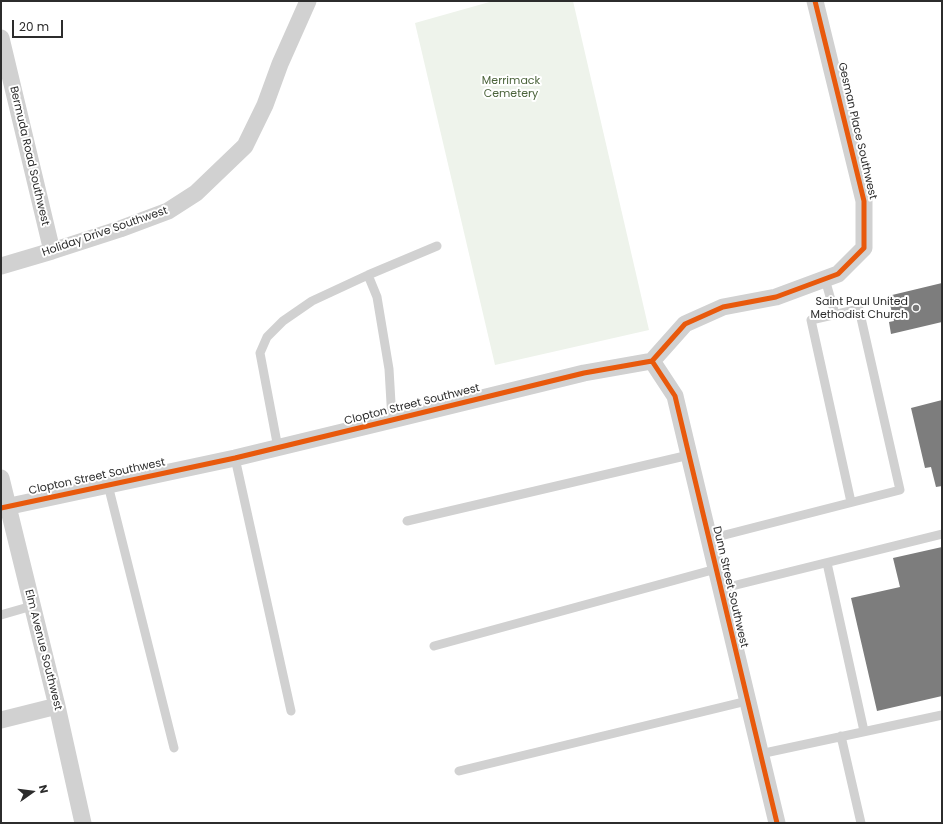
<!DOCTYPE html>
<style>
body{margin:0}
#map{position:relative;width:943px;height:824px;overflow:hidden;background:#fff;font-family:Poppins,sans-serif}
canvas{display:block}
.frame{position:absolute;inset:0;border:2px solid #2c2c2c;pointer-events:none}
.north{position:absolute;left:12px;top:772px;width:40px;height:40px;-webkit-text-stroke:3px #fff;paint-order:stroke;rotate:76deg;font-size:11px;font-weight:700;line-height:16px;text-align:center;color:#2c2c2c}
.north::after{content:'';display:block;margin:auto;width:14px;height:18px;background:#2c2c2c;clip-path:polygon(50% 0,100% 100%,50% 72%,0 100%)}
.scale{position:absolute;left:12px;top:20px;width:51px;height:18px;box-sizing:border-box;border:2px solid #2c2c2c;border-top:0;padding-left:5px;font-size:12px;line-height:14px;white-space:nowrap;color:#2c2c2c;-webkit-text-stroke:3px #fff;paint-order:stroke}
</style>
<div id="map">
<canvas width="943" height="824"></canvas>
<div class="frame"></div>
<div class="north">N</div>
<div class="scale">20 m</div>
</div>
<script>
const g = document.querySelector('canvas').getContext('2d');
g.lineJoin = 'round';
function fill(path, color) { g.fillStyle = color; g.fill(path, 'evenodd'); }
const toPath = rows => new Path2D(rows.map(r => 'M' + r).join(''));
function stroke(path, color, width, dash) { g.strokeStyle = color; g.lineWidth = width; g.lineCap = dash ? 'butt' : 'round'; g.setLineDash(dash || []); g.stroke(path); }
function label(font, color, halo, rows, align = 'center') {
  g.font = font + ' Poppins,sans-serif'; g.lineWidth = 4; g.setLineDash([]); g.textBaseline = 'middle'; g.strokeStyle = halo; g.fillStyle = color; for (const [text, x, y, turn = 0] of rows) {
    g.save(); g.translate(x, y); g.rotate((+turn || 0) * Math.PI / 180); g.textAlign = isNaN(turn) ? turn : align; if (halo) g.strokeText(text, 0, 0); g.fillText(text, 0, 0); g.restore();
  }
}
const green = toPath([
 [493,1,573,1,649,330,495,365,415,23]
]);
const building = toPath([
 [942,283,942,322,891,334,889,322,894,321,888,296],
 [942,400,942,486,936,487,931,467,925,468,911,408],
 [942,547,942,696,877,711,851,598,900,587,893,558]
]);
const service = toPath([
 [368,275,377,297,389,369,392,420],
 [825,279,835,314],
 [278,448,260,353,267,337,283,321,312,301,368,275,437,246],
 [235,458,291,711],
 [108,485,174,748],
 [407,521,689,455],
 [709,539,900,490,859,309,811,320,851,502],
 [827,563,864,731],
 [720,589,942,534],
 [1,615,32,606],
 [434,646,716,569],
 [841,736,861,823],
 [760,754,942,715],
 [459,771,747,701]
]);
const minor = toPath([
 [1,38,52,251],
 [1,266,52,251,120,229,168,211,196,193,245,146,265,105,280,64,308,1],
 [652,361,675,396,689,455,777,823],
 [1,478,57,706,83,823],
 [1,508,235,458,392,420,584,373,652,361,685,324,723,307,776,297,838,274,864,248,864,201,815,1],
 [1,720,57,706]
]);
const cycleway = toPath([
 [652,361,675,396,689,455,777,823],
 [1,508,235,458,392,420,584,373,652,361,685,324,723,307,776,297,838,274,864,248,864,201,815,1]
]);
const markers = [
 [916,308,4,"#767676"]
];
const parkNames = [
 ["Merrimack",511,81],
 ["Cemetery",511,94]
];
const streetNames = [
 ["Gesman Place Southwest",857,131,77],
 ["Bermuda Road Southwest",29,156,77],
 ["Holiday Drive Southwest",105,232,-19],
 ["Clopton Street Southwest",412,405,-14],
 ["Clopton Street Southwest",97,477,-12],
 ["Dunn Street Southwest",730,587,77],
 ["Elm Avenue Southwest",43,650,76]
];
const poiNames = [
 ["Saint Paul United",908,302],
 ["Methodist Church",908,315]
];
fill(green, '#eef3eb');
fill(building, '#7d7d7d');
stroke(service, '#d1d1d1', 9);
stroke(minor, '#d1d1d1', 17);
stroke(cycleway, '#e8590c', 5);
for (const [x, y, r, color] of markers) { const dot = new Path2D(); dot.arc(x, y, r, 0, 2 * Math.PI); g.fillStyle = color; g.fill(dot); stroke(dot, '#fff', 1.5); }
label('11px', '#4c643c', '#fff', parkNames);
label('11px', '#2c2c2c', '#fff', streetNames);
label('11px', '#2c2c2c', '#fff', poiNames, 'right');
</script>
